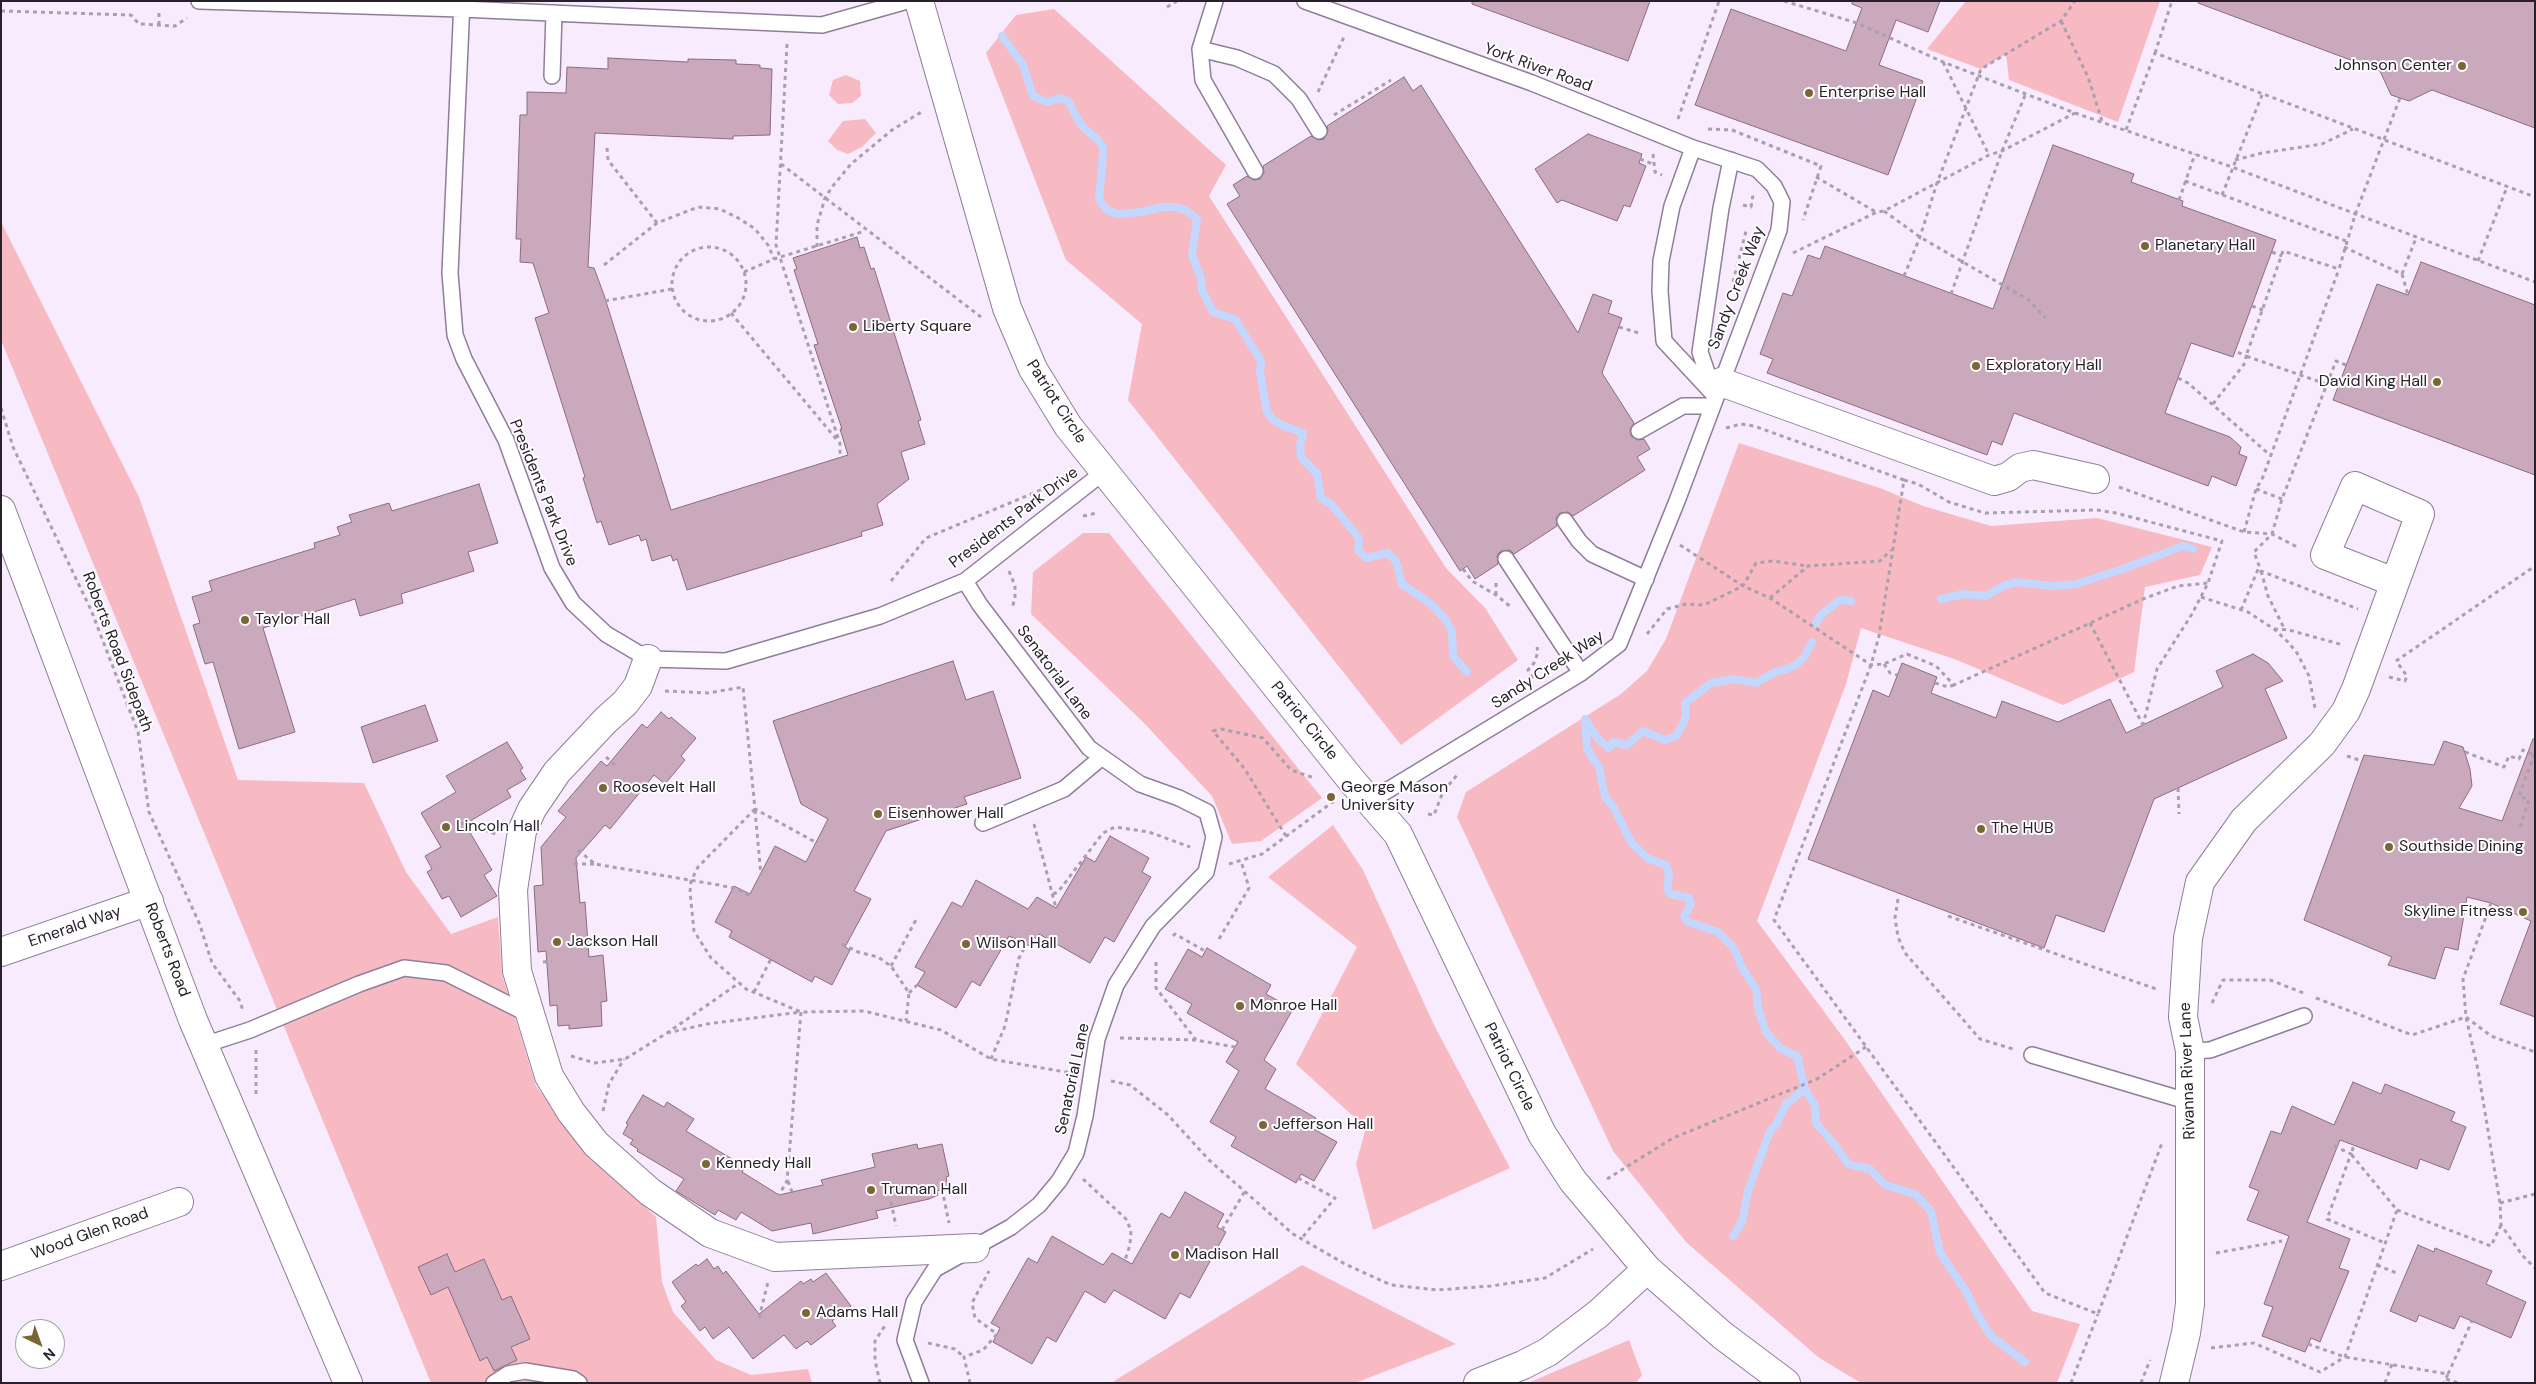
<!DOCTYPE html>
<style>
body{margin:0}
#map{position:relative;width:2536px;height:1384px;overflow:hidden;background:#f8ebfe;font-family:"DM Sans",sans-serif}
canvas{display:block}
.frame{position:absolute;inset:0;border:2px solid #28202b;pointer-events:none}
.north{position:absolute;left:15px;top:1319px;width:50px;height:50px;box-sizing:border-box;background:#fefefe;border:1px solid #a8a5aa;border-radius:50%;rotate:138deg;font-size:14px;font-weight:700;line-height:20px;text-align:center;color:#28202b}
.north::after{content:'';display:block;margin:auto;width:18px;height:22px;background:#7a6635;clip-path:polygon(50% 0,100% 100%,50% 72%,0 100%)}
</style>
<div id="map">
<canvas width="2536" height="1384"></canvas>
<div class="frame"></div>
<div class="north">N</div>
</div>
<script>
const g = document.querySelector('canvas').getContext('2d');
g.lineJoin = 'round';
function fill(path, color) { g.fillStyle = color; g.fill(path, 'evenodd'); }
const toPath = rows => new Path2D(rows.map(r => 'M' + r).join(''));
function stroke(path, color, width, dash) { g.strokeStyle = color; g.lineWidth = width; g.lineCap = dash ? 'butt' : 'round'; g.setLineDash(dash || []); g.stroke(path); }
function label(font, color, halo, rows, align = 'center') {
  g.font = font + ' "DM Sans",sans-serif'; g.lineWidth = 4; g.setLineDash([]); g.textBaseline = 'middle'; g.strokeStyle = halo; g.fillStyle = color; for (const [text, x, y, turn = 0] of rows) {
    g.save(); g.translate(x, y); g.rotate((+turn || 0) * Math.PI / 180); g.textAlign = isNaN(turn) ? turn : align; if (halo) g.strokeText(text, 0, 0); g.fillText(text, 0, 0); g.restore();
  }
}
const green = toPath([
 [1966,1,2160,1,2118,122,2009,80,2006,54,1981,69,1927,49],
 [1054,9,1226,165,1209,196,1446,568,1485,608,1518,660,1401,745,1128,400,1142,324,1066,260,986,53,1016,15],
 [846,75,860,81,861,96,852,103,838,104,829,95,833,80],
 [865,119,876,133,862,147,848,154,837,150,828,141,843,121],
 [1,222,139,497,238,780,364,783,406,872,451,934,498,917,502,975,536,1086,588,1156,656,1217,662,1282,673,1312,716,1360,751,1375,808,1369,812,1383,431,1383,1,340],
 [1739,443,1880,488,1923,506,1991,526,2097,518,2212,547,2200,575,2145,587,2134,672,2063,705,1957,660,1861,628,1846,684,1757,921,1845,1040,2032,1311,2080,1324,2057,1383,1861,1383,1818,1357,1686,1242,1613,1151,1457,817,1466,792,1621,694,1647,671,1666,639],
 [1083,533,1109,533,1322,798,1261,841,1232,844,1212,796,1145,724,1031,614,1033,572],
 [1333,825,1363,870,1434,1025,1510,1168,1373,1230,1356,1164,1366,1128,1296,1064,1357,947,1268,877],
 [1302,1265,1456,1344,1355,1383,1111,1383],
 [1629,1340,1642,1375,1636,1383,1528,1383]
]);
const stream = toPath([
 [1002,36,1023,65,1033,96,1047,102,1061,98,1068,101,1082,126,1099,141,1103,147,1103,155,1099,200,1107,210,1117,214,1141,212,1163,207,1176,207,1187,211,1197,219,1192,255,1201,278,1202,290,1213,312,1235,319,1261,361,1260,373,1267,412,1272,419,1282,425,1303,433,1300,445,1301,457,1317,474,1321,498,1331,504,1359,538,1358,550,1366,558,1388,553,1396,561,1402,584,1431,604,1446,620,1452,631,1453,656,1467,672],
 [1941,599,1964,594,1986,596,2005,585,2017,582,2052,586,2076,584,2120,570,2183,546,2193,549],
 [1816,623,1822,614,1840,600,1851,601],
 [1585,719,1587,749,1599,767,1605,797,1614,808,1631,842,1647,858,1666,865,1669,874,1667,889,1670,894,1689,898,1691,904,1684,916,1688,922,1718,932,1734,948,1742,968,1756,989,1759,1012,1766,1032,1781,1049,1797,1056,1805,1089,1815,1106,1816,1123,1834,1144,1848,1164,1870,1169,1885,1185,1915,1194,1931,1211,1940,1253,1966,1291,1976,1312,1991,1336,2025,1362],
 [1586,721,1598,739,1609,748,1614,742,1627,745,1643,731,1665,740,1676,736,1682,726,1686,715,1685,703,1711,683,1734,679,1756,683,1775,672,1787,669,1797,664,1805,656,1812,642],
 [1733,1236,1742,1222,1748,1191,1770,1131,1776,1125,1786,1104,1805,1089]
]);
const building = toPath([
 [1472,1,1650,1,1628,61,1472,4,1472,1],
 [1852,1,1940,1,1928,32,1896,20,1879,65,1923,81,1888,175,1695,105,1731,9,1846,51,1862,8,1852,4,1852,1],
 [2198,1,2535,1,2535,128,2432,90,2409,101,2391,95,2380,71,2198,3,2198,1],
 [608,58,688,62,688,59,736,60,736,64,760,65,760,68,772,69,770,135,733,136,733,139,595,133,588,267,594,268,604,295,671,510,848,455,840,429,842,429,814,345,818,344,794,270,797,269,793,258,857,237,860,248,864,247,871,269,874,268,921,420,918,421,925,444,901,452,909,479,877,504,883,525,861,532,862,536,687,590,677,559,673,561,671,555,652,561,646,539,641,541,639,535,609,545,601,521,597,523,583,478,585,477,535,318,549,313,533,263,520,262,521,239,516,239,520,115,527,115,527,92,566,93,567,67,608,69,608,58],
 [1404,77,1413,91,1421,85,1578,333,1593,294,1612,301,1608,313,1622,318,1602,373,1634,423,1630,430,1631,436,1638,440,1644,439,1650,449,1637,457,1645,470,1573,516,1568,512,1560,513,1556,518,1557,526,1514,554,1510,550,1501,551,1497,555,1498,564,1475,579,1467,566,1460,571,1227,204,1240,196,1233,185,1247,176,1254,180,1260,179,1264,172,1263,166,1311,136,1319,140,1324,139,1328,131,1327,126,1404,77],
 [1588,134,1642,154,1639,163,1646,166,1630,207,1624,205,1617,221,1562,200,1557,203,1535,169,1588,134],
 [2053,145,2134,174,2131,182,2183,201,2182,206,2276,240,2233,357,2191,343,2165,413,2230,437,2241,447,2239,454,2247,457,2236,486,2212,476,2208,486,2014,413,2002,445,1992,441,1987,455,1767,373,1773,359,1760,354,1783,293,1792,296,1808,255,1820,259,1825,246,1993,309,2053,145],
 [2421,262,2535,305,2535,475,2333,400,2377,284,2408,295,2421,262],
 [479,484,498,543,468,552,474,571,401,594,403,603,360,616,355,599,263,628,295,732,239,749,213,662,205,664,193,625,200,623,192,597,212,591,209,581,315,548,314,543,340,535,337,527,352,522,349,515,389,503,392,511,479,484],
 [2253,654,2268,663,2283,681,2265,689,2287,738,2154,799,2104,932,2056,915,2044,948,1808,859,1873,690,1889,697,1902,663,1937,677,1931,693,1996,718,2002,701,2058,722,2110,699,2126,733,2223,687,2216,671,2253,654],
 [953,661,966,700,993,691,1021,778,964,797,967,804,886,831,854,891,871,899,845,947,850,950,832,985,815,976,812,982,729,937,732,931,715,922,734,886,750,894,775,846,806,862,828,819,801,804,773,721,953,661],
 [425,705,438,741,373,763,361,727,425,705],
 [661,712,669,719,671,717,696,738,681,756,685,760,665,784,654,775,610,829,605,825,576,858,580,903,585,902,589,957,603,955,607,1001,601,1002,602,1026,569,1029,569,1025,558,1026,557,1005,550,1006,546,951,538,952,534,886,543,885,541,847,566,817,558,811,601,761,607,766,642,724,647,728,661,712],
 [2533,739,2535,739,2535,1017,2500,1004,2531,921,2491,903,2467,897,2458,950,2445,947,2435,979,2388,965,2392,957,2304,920,2364,755,2434,765,2444,741,2463,747,2470,769,2472,786,2459,808,2502,821,2533,739],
 [507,742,523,768,520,770,526,779,507,790,511,797,465,824,492,870,484,875,497,896,461,917,449,896,442,899,427,872,432,869,425,856,441,847,421,813,456,792,446,776,507,742],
 [1110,836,1149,858,1142,872,1151,877,1114,942,1105,937,1090,963,1039,934,1036,939,1034,937,1030,946,1009,936,980,986,972,981,956,1008,917,985,925,972,915,967,952,902,962,907,976,880,1028,909,1037,897,1056,908,1086,857,1095,862,1110,836],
 [1207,948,1271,985,1266,994,1293,1009,1264,1060,1276,1069,1265,1089,1316,1118,1310,1127,1337,1142,1314,1181,1301,1174,1296,1183,1231,1146,1236,1137,1210,1122,1239,1071,1226,1062,1238,1042,1187,1013,1192,1004,1165,989,1188,949,1202,957,1207,948],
 [2353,1082,2381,1094,2385,1084,2455,1112,2451,1121,2466,1127,2449,1170,2420,1159,2417,1169,2340,1140,2307,1222,2350,1239,2339,1268,2349,1271,2320,1342,2311,1338,2305,1352,2262,1336,2273,1307,2264,1304,2289,1236,2247,1220,2259,1191,2249,1187,2271,1131,2281,1134,2292,1106,2334,1125,2353,1082],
 [643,1095,664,1107,667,1102,694,1119,686,1131,745,1167,742,1172,779,1195,823,1185,821,1180,875,1167,872,1154,917,1144,918,1149,942,1144,949,1176,946,1177,948,1187,937,1191,938,1195,929,1199,876,1211,878,1218,813,1234,811,1223,772,1231,741,1212,736,1220,718,1210,715,1215,676,1191,684,1179,637,1151,638,1149,630,1144,633,1140,623,1134,628,1124,626,1123,643,1095],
 [1185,1192,1224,1214,1217,1227,1226,1232,1190,1298,1180,1293,1165,1319,1114,1290,1105,1303,1085,1291,1056,1342,1047,1337,1032,1364,993,1342,1000,1328,991,1323,1028,1258,1037,1263,1052,1236,1103,1265,1112,1253,1132,1264,1161,1213,1170,1218,1185,1192],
 [2418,1245,2434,1252,2435,1248,2492,1271,2486,1284,2526,1302,2511,1338,2460,1316,2454,1329,2419,1315,2416,1322,2390,1311,2418,1245],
 [447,1254,455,1272,484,1259,502,1300,511,1296,530,1339,511,1347,517,1360,494,1371,487,1357,480,1361,448,1287,431,1295,418,1267,447,1254],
 [707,1259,714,1269,718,1266,723,1274,726,1271,759,1314,801,1281,803,1284,811,1279,813,1282,826,1273,851,1306,832,1321,836,1326,811,1345,807,1341,796,1349,784,1335,753,1359,729,1327,713,1339,705,1327,700,1331,681,1306,686,1302,672,1282,696,1264,698,1266,707,1259]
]);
const path = toPath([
 [1784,1,1857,23,1943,62,2075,113,2232,167,2535,282],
 [1167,7,1177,1],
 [1,11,131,15,139,24,175,26,187,18],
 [2061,21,2088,77,2102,121],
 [159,25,159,12],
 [787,44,776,245,840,444,840,458],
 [2155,53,2172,1],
 [1943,62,1989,155],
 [1318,92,1344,37],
 [1334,115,1391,80],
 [1678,119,1719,1],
 [1708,129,1732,130,1821,166,1803,220],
 [2126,130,2155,53,2535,197],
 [607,148,608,160,657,223],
 [1653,154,1655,172,1662,175],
 [1640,159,1655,165],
 [2235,160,2262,153,2322,144,2353,129],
 [781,164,981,317],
 [1816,177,1876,212],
 [2185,181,2346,241],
 [2222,195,2262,95],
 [2179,200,2195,154],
 [1743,205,1751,207,1753,195],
 [1884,211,1920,237,2030,301,2045,318],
 [817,247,817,225,825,198,832,187,851,164,892,130,923,111],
 [2344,247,2402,274,2408,295],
 '672 284a37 37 0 1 1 74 0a37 37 0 1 1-74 0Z',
 [2272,252,2282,256],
 [1793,253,1877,212,1884,211,1989,155,2002,151,2075,113],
 [2478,261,2507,187],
 [604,265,657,223,698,207,720,209,740,219,755,229,768,245,774,259],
 [744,272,774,259,865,231],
 [2402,274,2416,238],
 [1904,276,1920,237,1937,183,1981,69,2061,21,2075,1],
 [1733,282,1746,231],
 [1951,294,2002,151,2026,93],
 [605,301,672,289],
 [2252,306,2263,310],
 [731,313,838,441],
 [1619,327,1642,334],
 [2346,365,2336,361,2282,499,2272,534,2254,552,2261,571,2358,609],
 [2178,378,2188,383,2271,456],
 [2326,384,2246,356,2283,251,2339,269,2355,215,2400,98],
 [2213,404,2245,363,2246,356,2235,351],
 [1,408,13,447,91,610,138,732,149,812,200,925,212,963,240,1001,243,1011],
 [1726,428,1741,424,1754,426,1904,480,1879,636,1871,665,1774,920,2045,1293,2098,1314,2162,1143],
 [1904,480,1918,484,1949,502,1985,513,2097,510,2116,513,2222,541,2208,583,2192,614,2157,669,2143,725],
 [2119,487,2244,532,2272,534,2299,548],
 [2256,489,2282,499],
 [1083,516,1097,513],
 [2244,532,2256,489,2263,477,2339,269],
 [1680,545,1743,586,1770,598,1871,665,1884,664,1907,654,1936,666,1954,685,2143,599,2178,586,2208,583],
 [1463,569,1472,581,1496,595,1511,607],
 [1009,571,1015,586,1015,597,1012,609],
 [2261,571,2268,596,2285,630],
 [891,581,926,538,1048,487],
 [1496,595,1496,582],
 [2201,597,2248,612,2274,629,2288,642,2297,653,2309,676,2315,708],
 [1770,598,1808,566,1880,561,1891,550],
 [2241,610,2259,567],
 [2090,623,2143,725],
 [2274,629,2289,630,2343,645],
 [1647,634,1667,609,1686,604,1704,605,1743,586,1756,563,1773,561,1808,566],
 [2396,661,2535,566],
 [1884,664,1890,673,1897,675],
 [2389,677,2405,681,2407,676,2397,662],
 [1533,678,1528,670,1534,663,1538,652,1537,647],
 [1935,683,1948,687,1954,685],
 [665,691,708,693,743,687,755,809,817,843],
 [2465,752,2504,767,2509,756,2519,759,2523,750,2534,755],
 [2347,756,2362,761],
 [606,757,615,765],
 [2178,788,2179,814],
 [755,809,698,867,691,881,690,892,694,931,711,958,746,989,801,1012,864,1011,941,1030,991,1059,1071,1073],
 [755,810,761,876],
 [1428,814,1434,815,1443,792,1457,775],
 [461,823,496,834],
 [1034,824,1056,908],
 [2520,827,2529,800,2519,796,2535,752],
 [1286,836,1244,768,1213,731,1221,729,1263,738,1291,770,1314,778],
 [578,850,595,864,719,885,738,889,750,896],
 [574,864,595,864],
 [1229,864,1262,854,1334,801],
 [1053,894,1058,892,1103,833,1115,827,1149,832,1190,847],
 [1898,899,1895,918,1898,937,1905,953,1980,1039,2013,1049],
 [2491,903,2463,979,2466,1017,2478,1070,2500,1203,2501,1225,2522,1255,2535,1268],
 [1948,916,2159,990],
 [1173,936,1175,934,1205,951],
 [1219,939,1249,888,1241,861],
 [842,944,858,952,878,957,891,966,909,993,906,1021],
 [543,962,552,961],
 [1156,962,1156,988,1196,1040],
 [891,966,917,918],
 [754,992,772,957],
 [909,993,917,985],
 [2316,998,2412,1035,2466,1017,2491,1036,2535,1052],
 [2212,1003,2223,980,2270,980,2306,994],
 [667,1033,707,1024,801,1012,787,1181,779,1195],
 [1120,1038,1196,1040,1235,1047],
 [256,1050,256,1096],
 [571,1056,595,1063,625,1059,667,1033,739,983],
 [991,1059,1005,1026,1019,958,1026,945],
 [1111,1081,1130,1085,1168,1115,1209,1160,1293,1234,1345,1264,1391,1285,1437,1290,1491,1286,1545,1278,1593,1249],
 [603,1111,609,1084,624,1059],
 [2334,1146,2351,1154,2327,1219,2385,1243],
 [1298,1178,1335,1198,1301,1239],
 [1083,1179,1126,1219,1131,1230,1130,1245,1125,1260],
 [1607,1179,1673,1138,1817,1079,1866,1047],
 [788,1181,792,1192],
 [942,1189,949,1223],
 [891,1202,896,1226],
 [2500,1203,2535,1194],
 [2397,1210,2491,1246,2501,1225],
 [1222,1230,1245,1191],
 [2216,1253,2282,1241],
 [2377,1265,2399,1274],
 [759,1318,768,1282],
 [928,1343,955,1349,964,1357],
 [2308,1344,2345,1357,2448,1374,2444,1383],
 [2211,1348,2254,1343,2320,1372,2345,1357,2397,1210,2351,1154,2354,1145],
 [2448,1374,2472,1321],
 [2446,1379,2458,1383],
 [880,1383,875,1360,875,1341,886,1324],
 [970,1383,964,1357,983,1350,997,1334,975,1318,972,1303,989,1271],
 [2071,1383,2098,1314],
 [2141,1383,2150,1360],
 [2385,1383,2392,1364]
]);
const lane = toPath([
 [199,1,461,9,822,25,907,1],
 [462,1,450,273,455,335,464,359,506,440,552,568,573,603,606,634,648,659,726,661,880,616,965,581,1105,471],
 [1215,1,1200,49,1203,80,1255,171],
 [1305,1,1532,83,1693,148,1757,169,1774,186,1782,202,1779,230,1677,501,1619,644,1581,673,1370,801],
 [1200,49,1237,58,1274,74,1299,99,1319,131],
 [552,76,554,13],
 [1693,148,1672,206,1661,261,1660,291,1664,341,1716,397],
 [1713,390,1700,352,1721,208,1731,160],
 [1639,431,1683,406,1712,406],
 [1565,521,1579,541,1592,554,1646,579],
 [1506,559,1581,673],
 [983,823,1064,789,1102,757],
 [204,1045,250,1030,359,984,404,968,446,973,530,1015],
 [2190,1051,2210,1050,2304,1016],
 [2032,1055,2190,1102],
 [494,1383,508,1374,525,1371,573,1379,579,1383],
 [921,1383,905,1340,914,1302,935,1269,1011,1227,1039,1205,1059,1181,1076,1153,1085,1116,1097,1039,1116,985,1153,926,1206,872,1214,837,1207,812,1179,798,1140,784,1089,748,980,605,965,581]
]);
const street = toPath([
 [1721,382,1994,481,2008,477,2020,468,2033,465,2095,479],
 [648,659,638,686,625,703,606,720,557,772,532,809,522,831,513,890,517,971,549,1076,571,1112,596,1144,650,1192,710,1233,775,1257,975,1248],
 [1,952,149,901],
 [1,1266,179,1202],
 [2174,1383,2186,1333,2190,1304,2190,1051,2183,1017,2188,938,2200,882,2244,820,2322,744,2346,711,2356,689,2420,514,2355,486,2325,555,2394,582]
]);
const secondary = toPath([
 [919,1,1007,308,1033,369,1068,426,1352,781,1398,834,1542,1134,1573,1181,1647,1269,1722,1335,1786,1383],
 [1,510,193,1020,348,1383],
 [1478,1383,1523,1365,1548,1352,1598,1314,1647,1269]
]);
const markers = [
 [2462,66,5,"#7a6635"],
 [1809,93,5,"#7a6635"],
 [2145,246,5,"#7a6635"],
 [853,327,5,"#7a6635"],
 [1976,366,5,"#7a6635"],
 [2437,382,5,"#7a6635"],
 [245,620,5,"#7a6635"],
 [603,788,5,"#7a6635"],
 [1331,797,5,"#7a6635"],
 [878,814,5,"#7a6635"],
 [446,827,5,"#7a6635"],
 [1981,829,5,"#7a6635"],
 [2389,847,5,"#7a6635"],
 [2523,912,5,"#7a6635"],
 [557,942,5,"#7a6635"],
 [966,944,5,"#7a6635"],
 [1240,1006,5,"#7a6635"],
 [1263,1125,5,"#7a6635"],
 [706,1164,5,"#7a6635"],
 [871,1190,5,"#7a6635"],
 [1175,1255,5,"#7a6635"],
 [806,1313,5,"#7a6635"]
];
const poiNames = [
 ["Johnson Center",2452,66,"right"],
 ["Enterprise Hall",1819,93],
 ["Planetary Hall",2155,246],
 ["Liberty Square",863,327],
 ["Exploratory Hall",1986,366],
 ["David King Hall",2427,382,"right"],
 ["Taylor Hall",255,620],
 ["Roosevelt Hall",613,788],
 ["George Mason",1341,788],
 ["University",1341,806],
 ["Eisenhower Hall",888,814],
 ["Lincoln Hall",456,827],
 ["The HUB",1991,829],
 ["Southside Dining",2399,847],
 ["Skyline Fitness",2513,912,"right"],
 ["Jackson Hall",567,942],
 ["Wilson Hall",976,944],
 ["Monroe Hall",1250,1006],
 ["Jefferson Hall",1273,1125],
 ["Kennedy Hall",716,1164],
 ["Truman Hall",881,1190],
 ["Madison Hall",1185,1255],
 ["Adams Hall",816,1313]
];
const streetNames = [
 ["York River Road",1538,68,20],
 ["Sandy Creek Way",1737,288,-69],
 ["Patriot Circle",1056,402,57],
 ["Presidents Park Drive",543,493,68],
 ["Presidents Park Drive",1014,518,-37],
 ["Roberts Road Sidepath",117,652,69],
 ["Sandy Creek Way",1548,670,-33],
 ["Senatorial Lane",1054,673,53],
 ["Patriot Circle",1304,721,51],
 ["Emerald Way",75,927,-19],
 ["Roberts Road",167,950,69],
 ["Patriot Circle",1509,1067,64],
 ["Rivanna River Lane",2188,1071,-92],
 ["Senatorial Lane",1073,1079,-78],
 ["Wood Glen Road",90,1234,-20]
];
fill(green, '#f7b9c2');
stroke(stream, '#c4d7ff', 8);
fill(building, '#cba9bd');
stroke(building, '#8b6c7e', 1);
stroke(lane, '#917d99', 18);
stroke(street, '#917d99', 30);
stroke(secondary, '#917d99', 30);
stroke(path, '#aa9faf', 3, [4, 4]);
stroke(lane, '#fff', 15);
stroke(street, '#fff', 28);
stroke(secondary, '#fff', 28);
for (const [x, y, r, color] of markers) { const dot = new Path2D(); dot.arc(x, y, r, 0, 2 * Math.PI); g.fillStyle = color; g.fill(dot); stroke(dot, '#fefefe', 2); }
label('16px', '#28202b', '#fefefe', poiNames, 'left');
label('16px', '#28202b', '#fefefe', streetNames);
</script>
